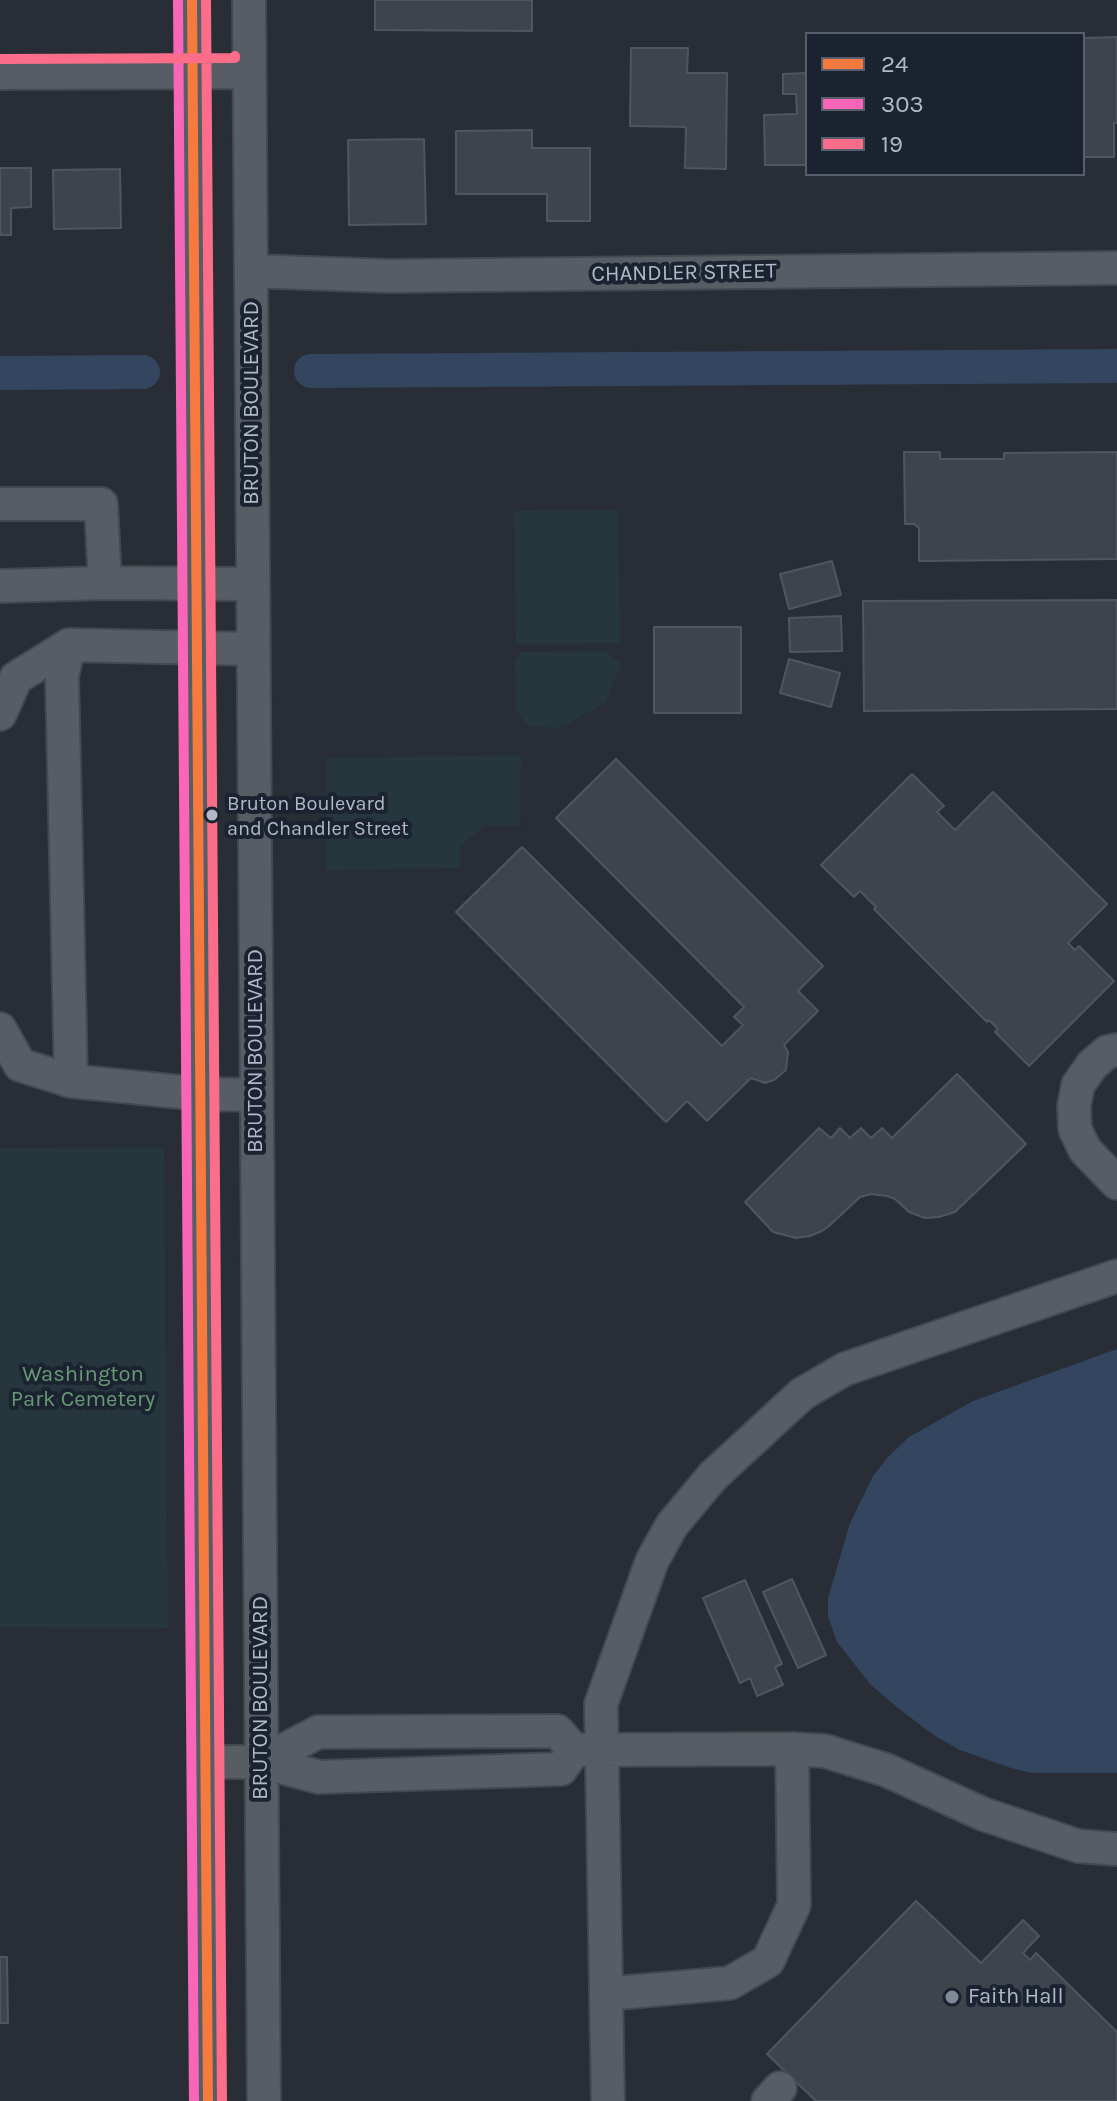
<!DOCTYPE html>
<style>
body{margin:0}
#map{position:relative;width:1117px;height:2101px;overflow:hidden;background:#282d36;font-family:Karla,sans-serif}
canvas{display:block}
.legend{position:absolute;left:805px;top:32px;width:280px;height:144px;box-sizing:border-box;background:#1b2331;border:2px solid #575f6d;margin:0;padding:10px 14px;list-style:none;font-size:24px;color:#b1b9c8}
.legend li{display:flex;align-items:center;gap:16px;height:40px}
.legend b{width:40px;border:2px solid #575f6d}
</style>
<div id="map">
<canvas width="1117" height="2101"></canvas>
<ul class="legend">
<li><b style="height:10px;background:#f6793e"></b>24</li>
<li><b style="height:10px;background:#fa66b7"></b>303</li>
<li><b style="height:10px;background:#fb6d88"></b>19</li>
</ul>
</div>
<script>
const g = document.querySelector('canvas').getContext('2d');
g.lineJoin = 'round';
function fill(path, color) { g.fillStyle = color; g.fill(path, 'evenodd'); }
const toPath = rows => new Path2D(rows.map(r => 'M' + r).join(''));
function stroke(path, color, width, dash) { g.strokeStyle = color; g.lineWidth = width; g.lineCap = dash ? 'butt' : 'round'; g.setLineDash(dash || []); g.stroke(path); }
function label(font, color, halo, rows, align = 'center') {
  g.font = font + ' Karla,sans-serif'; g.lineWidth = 8; g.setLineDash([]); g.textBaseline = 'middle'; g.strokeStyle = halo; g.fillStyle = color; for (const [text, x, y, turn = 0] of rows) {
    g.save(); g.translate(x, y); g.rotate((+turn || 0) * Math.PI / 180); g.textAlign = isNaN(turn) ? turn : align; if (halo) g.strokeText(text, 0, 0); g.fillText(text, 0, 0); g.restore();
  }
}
const green = toPath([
 [618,510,620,643,516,644,514,511],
 [605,651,621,664,605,703,571,722,557,728,528,726,516,711,515,662,521,652],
 [521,755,520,826,485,825,460,847,460,868,326,870,327,758],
 [164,1147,168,1628,0,1627,0,1148]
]);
const water = toPath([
 [1117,1349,1117,1773,1031,1773,1011,1768,960,1750,935,1736,899,1709,870,1684,837,1642,828,1616,828,1598,850,1523,873,1476,888,1457,909,1437,973,1401]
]);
const canal = toPath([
 [311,371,1117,366],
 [0,373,143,372]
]);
const building = toPath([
 [375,0,532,0,532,31,375,30,375,0],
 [1117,37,1117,123,1114,123,1114,157,1083,157,1083,38,1117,37],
 [631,48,688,48,687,73,727,73,726,169,685,168,686,127,630,126,631,48],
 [807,73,807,165,765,165,764,115,797,114,796,94,783,94,783,74,807,73],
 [532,130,532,148,590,148,590,221,547,221,547,194,456,194,456,131,532,130],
 [424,139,426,224,349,225,348,140,424,139],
 [0,168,31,168,31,207,11,208,11,235,0,235,0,168],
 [120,169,121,228,54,229,53,170,120,169],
 [904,452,940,452,940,459,1004,459,1004,453,1117,452,1117,559,919,561,919,528,914,524,905,524,904,452],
 [832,561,841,595,789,609,780,574,832,561],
 [1117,600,1117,709,864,711,863,601,1117,600],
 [841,616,842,651,790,652,789,618,841,616],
 [654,627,741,627,741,713,654,713,654,627],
 [789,659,840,673,831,707,780,693,789,659],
 [616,759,823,966,798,991,818,1011,784,1045,788,1052,786,1070,774,1080,765,1083,751,1078,707,1121,687,1101,666,1122,456,912,522,847,722,1046,743,1025,734,1017,744,1007,556,818,616,759],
 [912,774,944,806,937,812,955,830,993,792,1107,904,1068,943,1075,950,1079,946,1114,981,1029,1066,995,1032,998,1029,989,1020,987,1022,874,909,876,907,860,891,854,897,821,865,912,774],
 [957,1074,1026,1144,955,1212,939,1217,925,1218,909,1212,895,1199,887,1196,871,1194,860,1197,829,1226,822,1231,810,1236,796,1238,773,1232,745,1202,819,1128,831,1138,840,1128,850,1138,861,1128,871,1138,882,1128,892,1138,957,1074],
 [792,1579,826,1655,798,1668,763,1592,792,1579],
 [745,1580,782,1664,775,1667,783,1685,757,1696,750,1678,740,1683,703,1598,745,1580],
 [916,1901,981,1963,1023,1920,1039,1936,1023,1953,1030,1960,1036,1953,1117,2032,1117,2101,816,2101,767,2054,916,1901],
 [0,1957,7,1957,8,2023,0,2023,0,1957]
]);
const minor = toPath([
 [192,0,208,2101],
 [249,0,264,2101],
 [0,73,249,72],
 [251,271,390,276,1117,268],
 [0,504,101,504,105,583],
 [0,586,105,583,253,584],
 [69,645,62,676,71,1081],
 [0,714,16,678,69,645,253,649],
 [0,1029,20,1065,71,1081,201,1094,257,1095],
 [1117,1050,1107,1052,1092,1065,1078,1085,1074,1106,1075,1129,1085,1150,1117,1183],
 [205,1762,262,1762,319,1777,561,1769,574,1750],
 [262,1762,318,1732,557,1731,574,1750,792,1749,825,1751,886,1770,983,1814,1078,1846,1117,1849],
 [606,1994,730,1983,768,1961,794,1905,792,1749],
 [608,2101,601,1704,652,1561,672,1525,713,1476,802,1394,845,1369,1117,1276],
 [768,2101,780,2088]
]);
const bus1 = toPath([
 [192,0,208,2101]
]);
const bus2 = toPath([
 [178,0,194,2101]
]);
const bus3 = toPath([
 [206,0,222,2101],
 [0,59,235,58,235,56]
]);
const markers = [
 [212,815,7,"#b1b9c8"],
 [952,1997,8,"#818895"]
];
const busNames = [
 ["Bruton Boulevard",227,804],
 ["and Chandler Street",227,829]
];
const streetNames = [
 ["CHANDLER STREET",684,273,-1],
 ["BRUTON BOULEVARD",252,403,-90],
 ["BRUTON BOULEVARD",256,1051,-90],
 ["BRUTON BOULEVARD",261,1698,-90]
];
const parkNames = [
 ["Washington",83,1375],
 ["Park Cemetery",83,1400]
];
const poiNames = [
 ["Faith Hall",968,1997]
];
fill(green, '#25373c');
fill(water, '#344560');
stroke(canal, '#344560', 34);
fill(building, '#3f444c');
stroke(building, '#50555e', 2);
stroke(minor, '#44484f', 36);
stroke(minor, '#585c64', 32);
stroke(bus1, '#f6793e', 10);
stroke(bus2, '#fa66b7', 10);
stroke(bus3, '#fb6d88', 10);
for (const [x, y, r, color] of markers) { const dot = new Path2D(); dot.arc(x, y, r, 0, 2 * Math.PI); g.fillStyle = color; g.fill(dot); stroke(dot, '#1b2331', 3); }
label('20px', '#b1b9c8', '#1b2331', busNames, 'left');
label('22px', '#b1b9c8', '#1b2331', streetNames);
label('22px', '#689975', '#1b2331', parkNames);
label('22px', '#b1b9c8', '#1b2331', poiNames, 'left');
</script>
